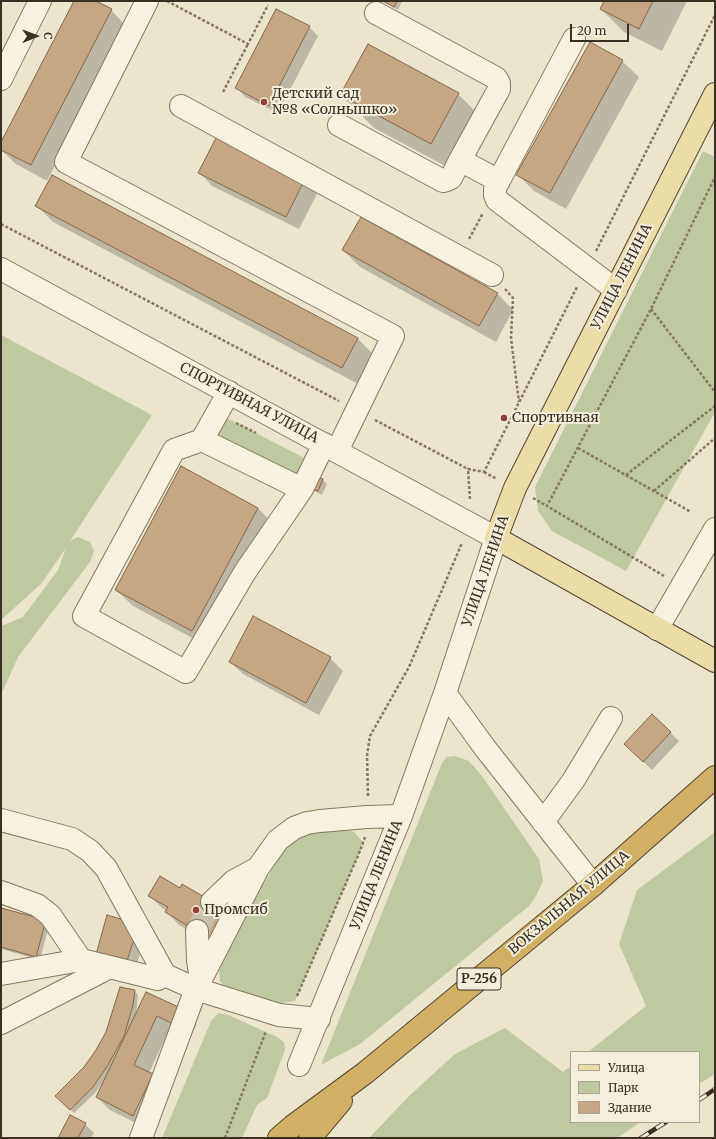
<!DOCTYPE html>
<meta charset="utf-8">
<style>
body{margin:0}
#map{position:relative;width:716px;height:1139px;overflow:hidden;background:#ebe5cb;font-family:Merriweather,serif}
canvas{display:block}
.frame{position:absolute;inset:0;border:2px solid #393022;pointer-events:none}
.legend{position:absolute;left:570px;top:1051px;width:130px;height:72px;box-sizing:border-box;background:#f3efda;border:1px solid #a9a390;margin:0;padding:5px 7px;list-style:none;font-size:12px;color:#393022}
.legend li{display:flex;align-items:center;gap:8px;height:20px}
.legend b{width:20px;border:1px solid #a9a390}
.north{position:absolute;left:16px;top:16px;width:40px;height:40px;-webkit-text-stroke:3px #f3efda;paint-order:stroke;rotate:89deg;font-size:11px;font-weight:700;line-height:16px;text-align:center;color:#393022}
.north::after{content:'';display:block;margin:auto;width:14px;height:18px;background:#393022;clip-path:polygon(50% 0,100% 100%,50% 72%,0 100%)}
.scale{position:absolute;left:570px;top:24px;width:59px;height:18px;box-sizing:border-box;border:2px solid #393022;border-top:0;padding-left:5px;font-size:12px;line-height:14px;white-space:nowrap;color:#393022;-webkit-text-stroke:3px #f3efda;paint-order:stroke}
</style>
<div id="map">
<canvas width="716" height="1139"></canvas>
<div class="frame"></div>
<ul class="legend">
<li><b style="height:5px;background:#eadda7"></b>Улица</li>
<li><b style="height:11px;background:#bfc99f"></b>Парк</li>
<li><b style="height:11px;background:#c6a784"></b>Здание</li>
</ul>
<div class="north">С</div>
<div class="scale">20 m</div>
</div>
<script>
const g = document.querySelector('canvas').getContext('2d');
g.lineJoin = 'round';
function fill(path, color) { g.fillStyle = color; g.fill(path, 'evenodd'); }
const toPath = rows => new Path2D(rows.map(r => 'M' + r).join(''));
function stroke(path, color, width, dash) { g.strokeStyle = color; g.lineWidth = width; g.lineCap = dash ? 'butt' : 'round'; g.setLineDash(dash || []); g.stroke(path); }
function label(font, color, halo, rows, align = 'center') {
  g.font = font + ' Merriweather,serif'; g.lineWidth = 4; g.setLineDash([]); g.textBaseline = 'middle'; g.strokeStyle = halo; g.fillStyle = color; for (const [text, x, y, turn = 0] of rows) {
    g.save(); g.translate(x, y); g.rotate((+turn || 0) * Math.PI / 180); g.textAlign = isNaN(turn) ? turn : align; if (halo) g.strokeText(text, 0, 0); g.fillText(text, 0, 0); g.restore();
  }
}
const green = toPath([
 [703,151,715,157,715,412,626,571,552,531,538,511,535,487],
 [1,335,152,415,70,541,78,537,90,542,94,551,90,562,18,657,1,695,1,626,23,617,58,570,66,548,41,584,1,620],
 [223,416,310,461,299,478,220,441,216,434],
 [455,756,469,761,482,776,539,859,543,881,536,896,529,906,360,1044,321,1065,442,763,447,757],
 [348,829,355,833,362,841,360,851,295,1001,281,1003,225,988,220,981,219,969,220,956,282,853,293,842,307,832],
 [715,832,715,1074,699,1084,699,1052,588,1052,646,1006,619,944,637,890],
 [218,1013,228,1015,266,1032,277,1037,284,1042,285,1050,267,1098,257,1105,242,1138,162,1138,211,1021],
 [505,1028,563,1072,571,1066,571,1122,641,1122,617,1138,369,1138,408,1097,455,1054]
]);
const shadow = toPath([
 [76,1,94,1,111,10,127,27,47,181,16,164,1,150,1,144],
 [382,1,402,1,398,10],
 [605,1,687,1,662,51,624,32,601,9],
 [309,27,318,36,278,113,245,97,237,88],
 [622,61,639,77,566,209,534,191,518,175],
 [458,94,491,127,464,176,374,128,341,95],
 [200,173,304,181,317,194,299,229,212,186],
 [36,205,357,338,374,355,358,384,53,222],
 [343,250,497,293,513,310,496,342,360,267],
 [315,477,323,480,327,484,322,495,314,491,310,487],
 [258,508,274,525,209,647,133,606,116,590],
 [330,658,343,671,319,715,243,674,230,662],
 [652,715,679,741,652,770,625,744],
 [181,889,229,913,242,926,226,952,179,925,167,912,167,911,162,908,149,895],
 [1,909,49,925,40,960,1,949],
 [120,920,129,928,142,948,133,975,105,966],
 [134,991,138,995,136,1014,184,1011,197,1024,190,1038,170,1028,149,1073,153,1075,146,1128,110,1110,97,1097,102,1086,101,1085,97,1091,74,1113,56,1096,85,1067],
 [85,1124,94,1133,91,1138,59,1138]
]);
const building = toPath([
 [74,1,96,1,112,9,31,165,1,150,1,142,74,1],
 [383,1,397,1,394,7,383,1],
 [604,1,653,1,639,29,600,9,604,1],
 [276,9,310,26,269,106,235,88,276,9],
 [590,42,623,60,550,193,516,175,590,42],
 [368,44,459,93,431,144,340,95,368,44],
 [217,136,304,181,286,217,198,173,217,136],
 [52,175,358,338,342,368,35,206,52,175],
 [361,217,498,293,479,326,342,250,361,217],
 [181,466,258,508,192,631,115,590,181,466],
 [314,476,323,479,318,491,309,488,314,476],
 [253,616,331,657,306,703,229,662,253,616],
 [652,714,671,732,643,762,624,744,652,714],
 [160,876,180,888,182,884,230,912,213,941,165,912,168,907,148,896,160,876],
 [1,908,46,920,36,957,1,947,1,908],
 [107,915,121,919,134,939,125,967,95,958,107,915],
 [120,987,135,990,133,1005,124,1036,108,1065,93,1087,70,1110,55,1096,84,1067,96,1050,106,1032,120,987],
 [146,992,185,1010,177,1026,157,1016,134,1065,153,1074,133,1116,96,1097,146,992],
 [70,1115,86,1123,78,1138,58,1138,70,1115]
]);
const minorTunnel = toPath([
 [197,931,212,902]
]);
const path = toPath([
 [167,1,248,44,268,5],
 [223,92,248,44],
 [1,224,339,401],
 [469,239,483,213],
 [596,251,715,15],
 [505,289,513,298,511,338,519,402],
 [651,309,715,392],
 [375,420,468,469],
 [236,423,256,433],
 [578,448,691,512],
 [484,472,497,479],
 [626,475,715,406],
 [654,491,715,438],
 [533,498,547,506],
 [470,499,468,469,484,472,577,287],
 [664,576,547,506,651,309,715,177],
 [368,796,367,755,370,736,409,667,462,543],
 [297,996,360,851,365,837],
 [225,1138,266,1031]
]);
const minor = toPath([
 [147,1,66,162,393,336,337,451],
 [376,13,496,78,499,83,499,89,460,160,499,181],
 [574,39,495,188,495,195,497,200,616,290],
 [1,79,40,1],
 [181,106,492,275],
 [339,125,443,181,447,180,451,178,460,160],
 [1,269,496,538,445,693,401,816,299,1065],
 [229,392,202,440,302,489],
 [202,440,174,450,84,616,186,672,245,572,302,489,324,444],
 [657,629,715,529],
 [445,693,485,748,593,885],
 [1,820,72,839,90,851,106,868,165,975],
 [543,822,573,781,611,718],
 [1,892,37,905,50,915,81,960],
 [212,902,234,881,258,868],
 [197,931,198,961,201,979],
 [1,974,81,960,158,979,165,975,196,989,258,868,278,840,294,828,307,823,320,821,367,817,401,816],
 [1,1023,110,967],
 [141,1138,196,989,279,1015,319,1019]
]);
const major = toPath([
 [715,94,515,488,496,538,715,661]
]);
const highway = toPath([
 [279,1138,293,1126,365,1073,593,885,715,777],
 [310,1138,341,1101]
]);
const rail = toPath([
 [699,1100,715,1089],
 [641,1138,666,1122]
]);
const markers = [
 [264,102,4,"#904036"],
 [504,418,4,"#904036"],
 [196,910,4,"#904036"]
];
const shields = [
 [479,979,44]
];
const shieldNames = [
 ["Р-256",479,979]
];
const poiNames = [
 ["Детский сад",272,94],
 ["№8 «Солнышко»",272,110],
 ["Спортивная",512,418],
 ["Промсиб",204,910]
];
const streetNames = [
 ["УЛИЦА ЛЕНИНА",622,277,-63],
 ["СПОРТИВНАЯ УЛИЦА",249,403,28],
 ["УЛИЦА ЛЕНИНА",486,571,-71],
 ["УЛИЦА ЛЕНИНА",377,875,-68],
 ["ВОКЗАЛЬНАЯ УЛИЦА",569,903,-40]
];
fill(green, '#bfc99f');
fill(shadow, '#0003');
fill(building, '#c6a784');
stroke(building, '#836748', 1);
stroke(minorTunnel, '#c7c1a9', 22, [22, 11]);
stroke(minor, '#867960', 24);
stroke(major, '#554734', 24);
stroke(highway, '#554734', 24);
stroke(path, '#867960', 2.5, [3, 2]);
stroke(minor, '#f6f2dd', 22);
stroke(major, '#eadda7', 22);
stroke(highway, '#d1af65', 22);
stroke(rail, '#393022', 4.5);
stroke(rail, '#f3efda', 3, [9]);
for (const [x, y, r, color] of markers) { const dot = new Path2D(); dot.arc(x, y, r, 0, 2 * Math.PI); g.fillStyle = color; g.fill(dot); stroke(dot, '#f3efda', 1.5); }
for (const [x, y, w] of shields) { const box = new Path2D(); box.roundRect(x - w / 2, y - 11, w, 22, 3); g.fillStyle = '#f3efda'; g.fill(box); stroke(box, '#393022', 1); }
label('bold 13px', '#393022', null, shieldNames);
label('14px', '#393022', '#f3efda', poiNames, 'left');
label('14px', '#393022', '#f3efda', streetNames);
</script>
